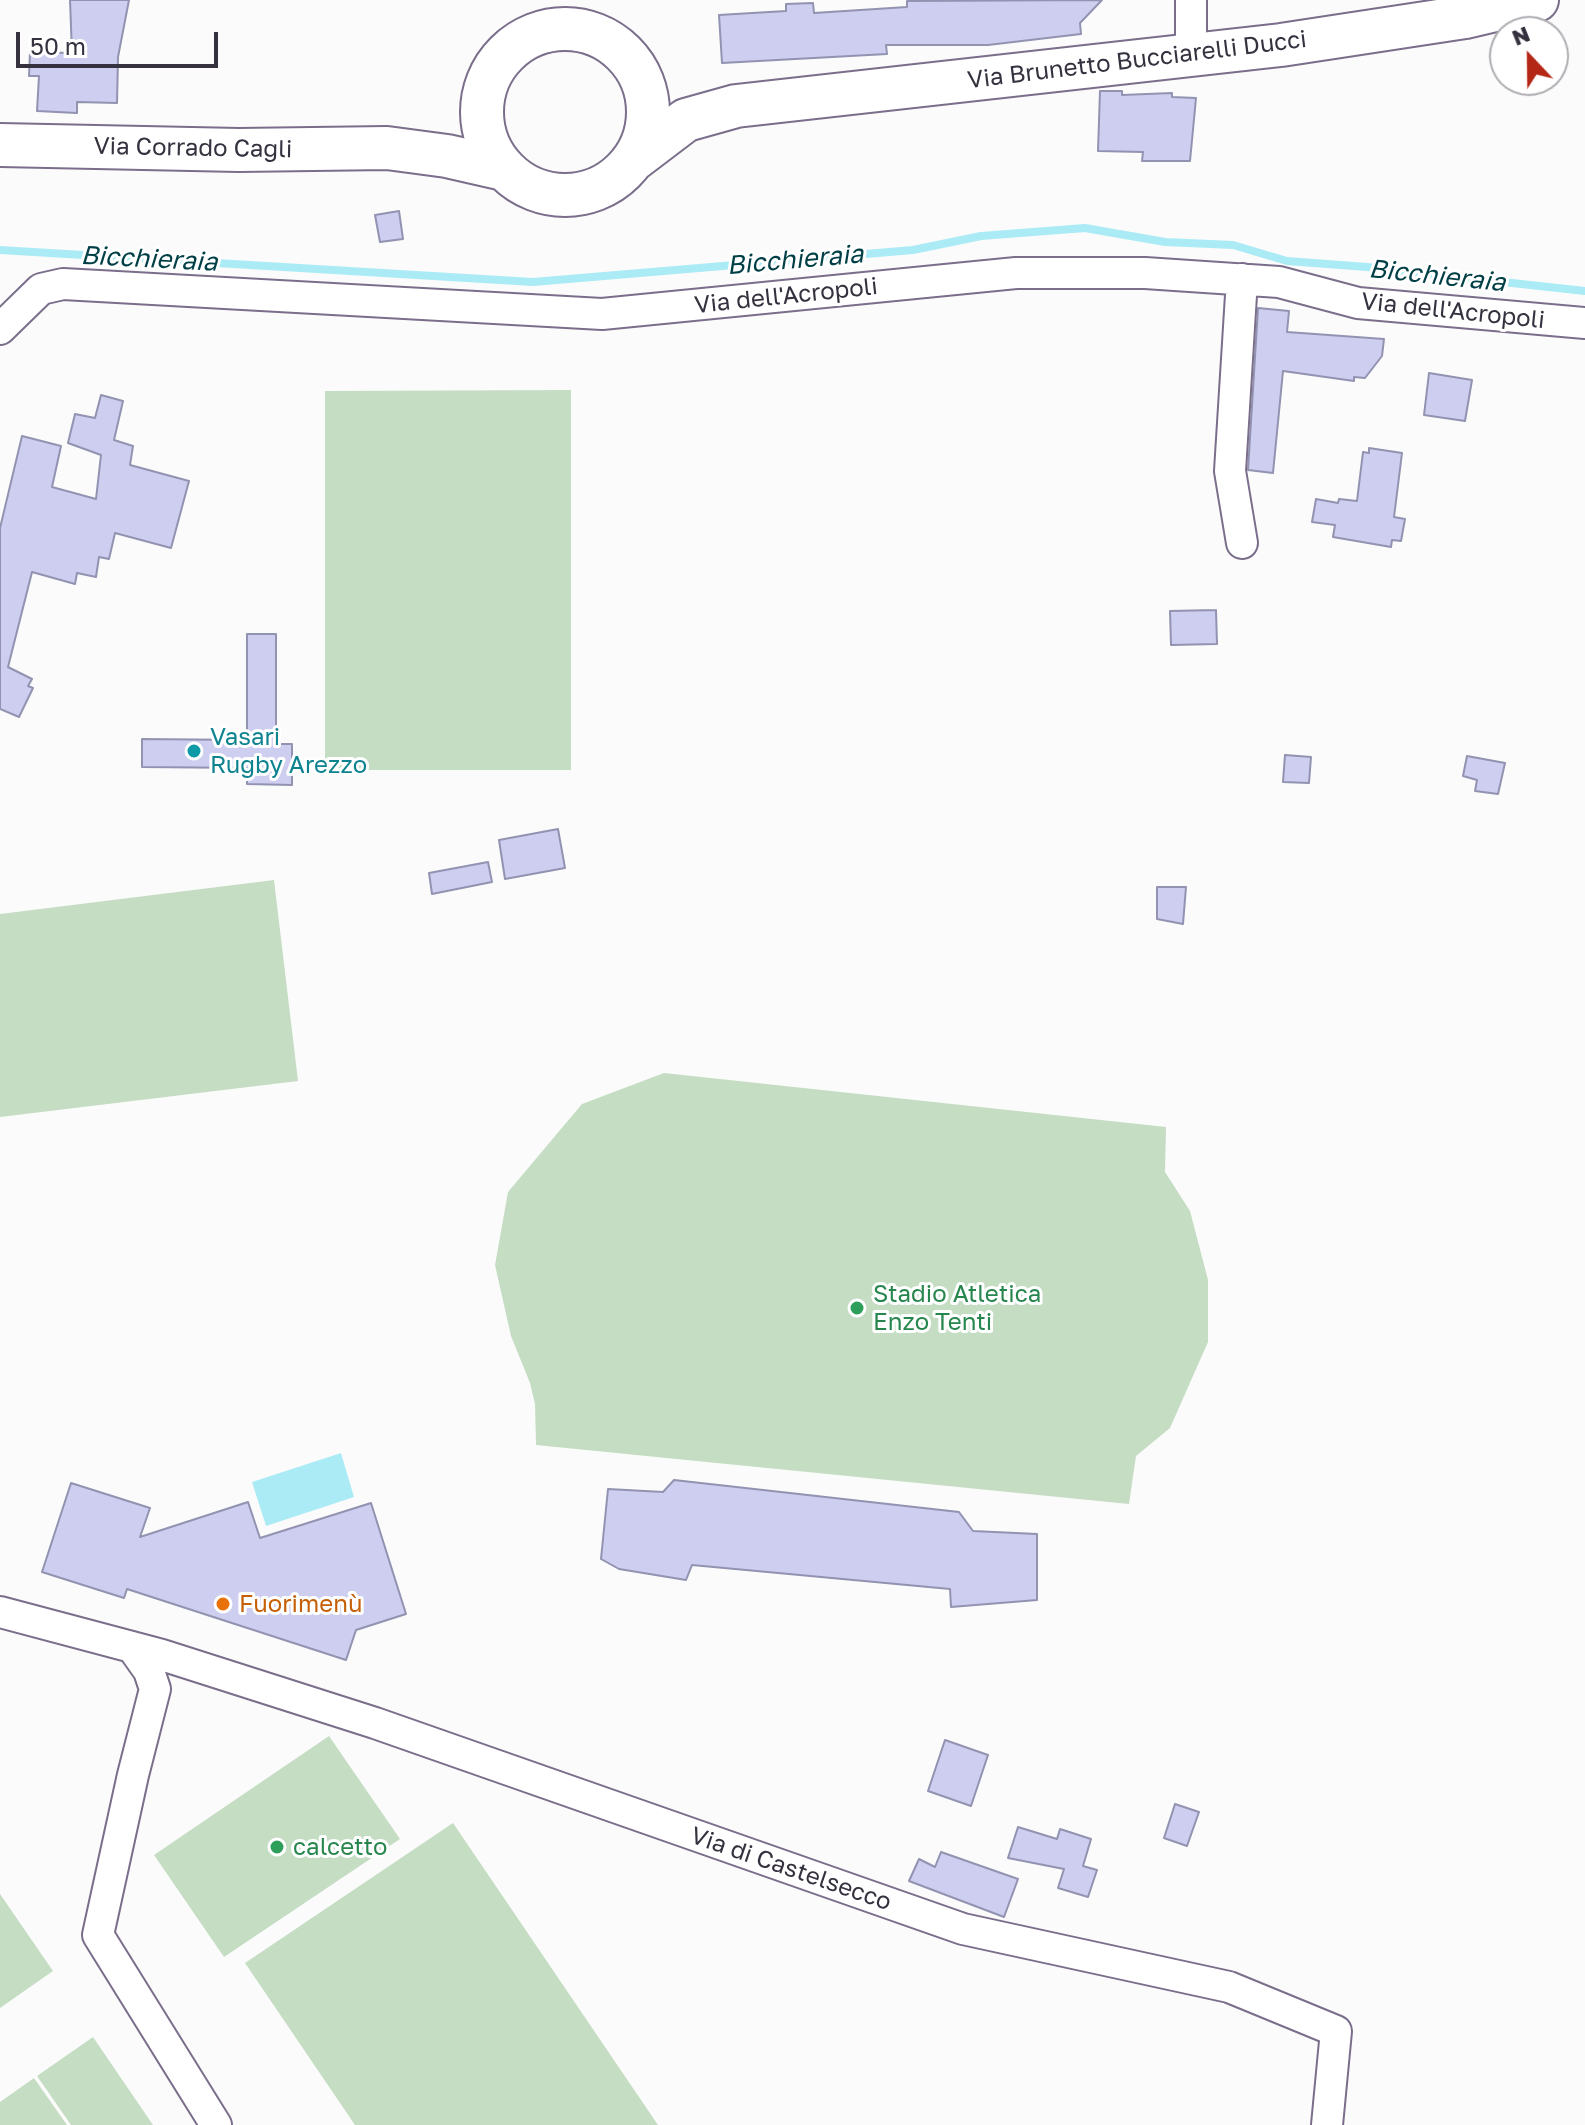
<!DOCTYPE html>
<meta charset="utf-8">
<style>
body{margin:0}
#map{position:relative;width:1585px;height:2125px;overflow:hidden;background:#fbfbfb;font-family:"Golos Text",sans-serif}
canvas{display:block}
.north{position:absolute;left:1489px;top:16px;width:80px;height:80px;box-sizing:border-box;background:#fff;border:2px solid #afadb2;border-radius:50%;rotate:338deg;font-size:22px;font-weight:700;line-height:32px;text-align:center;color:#36313e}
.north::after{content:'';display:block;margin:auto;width:28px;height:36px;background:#b42715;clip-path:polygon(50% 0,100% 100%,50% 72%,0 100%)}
.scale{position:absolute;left:16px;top:32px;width:202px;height:36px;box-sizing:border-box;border:4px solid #36313e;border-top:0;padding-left:10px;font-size:24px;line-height:28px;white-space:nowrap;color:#36313e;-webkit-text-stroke:6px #fff;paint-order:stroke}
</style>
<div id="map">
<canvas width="1585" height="2125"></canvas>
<div class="north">N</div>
<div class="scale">50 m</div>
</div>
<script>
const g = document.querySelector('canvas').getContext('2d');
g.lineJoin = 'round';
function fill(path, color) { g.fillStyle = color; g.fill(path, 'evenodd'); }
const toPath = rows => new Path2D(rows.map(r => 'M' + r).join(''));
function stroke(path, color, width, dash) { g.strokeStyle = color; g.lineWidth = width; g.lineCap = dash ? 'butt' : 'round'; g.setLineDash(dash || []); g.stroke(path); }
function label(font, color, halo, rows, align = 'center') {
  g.font = font + ' "Golos Text",sans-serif'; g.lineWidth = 6; g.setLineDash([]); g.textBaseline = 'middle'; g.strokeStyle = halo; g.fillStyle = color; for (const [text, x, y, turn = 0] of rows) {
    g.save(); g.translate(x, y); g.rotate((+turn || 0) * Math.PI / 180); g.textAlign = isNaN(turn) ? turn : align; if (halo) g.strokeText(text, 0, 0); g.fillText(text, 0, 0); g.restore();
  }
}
const green = toPath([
 [571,390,571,770,325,770,325,391],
 [274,880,298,1081,0,1117,0,914],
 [664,1073,1166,1127,1165,1172,1190,1211,1208,1280,1208,1342,1170,1428,1136,1456,1129,1504,536,1445,535,1404,530,1383,511,1336,495,1265,508,1192,582,1104],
 [329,1736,400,1839,224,1957,154,1855],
 [453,1823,658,2125,355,2125,245,1963],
 [0,1894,53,1971,0,2008],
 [93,2037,153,2125,71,2125,37,2076],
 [34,2078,67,2125,0,2125,0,2102]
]);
const water = toPath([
 [341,1453,354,1497,266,1526,252,1482]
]);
const stream = toPath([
 [0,250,533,282,913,250,981,236,1085,228,1165,242,1233,245,1287,261,1367,267,1585,291]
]);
const building = toPath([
 [70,0,129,0,118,57,117,103,77,102,77,113,37,111,39,76,29,76,30,52,72,53,70,0],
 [1102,0,1080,23,1081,34,988,45,886,45,887,54,722,63,719,15,786,11,786,4,813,3,814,13,907,7,907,1,1102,0],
 [1100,91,1122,91,1122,95,1172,93,1172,97,1196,98,1190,161,1142,161,1143,152,1098,151,1100,91],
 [399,211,403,239,380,242,375,215,399,211],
 [1258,308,1289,311,1287,332,1384,339,1382,356,1365,378,1354,377,1354,381,1283,371,1273,473,1248,470,1258,308],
 [1429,373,1472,380,1465,421,1424,415,1429,373],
 [101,395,123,401,114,440,133,446,130,465,189,481,171,548,115,533,109,559,99,557,96,577,77,573,75,584,32,572,8,667,32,679,28,686,33,688,19,717,0,709,0,528,22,436,61,446,52,487,96,499,101,455,68,443,75,414,95,418,101,395],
 [1369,448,1402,453,1394,517,1405,519,1401,541,1392,540,1391,547,1333,537,1335,525,1312,522,1316,499,1338,503,1339,499,1357,501,1363,452,1369,453,1369,448],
 [1216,610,1217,644,1171,645,1170,611,1216,610],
 [247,634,276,634,276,744,292,744,292,785,247,784,247,768,142,767,142,739,247,740,247,634],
 [1285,755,1311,757,1309,783,1283,782,1285,755],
 [1467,756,1505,763,1498,794,1475,791,1477,780,1463,776,1467,756],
 [558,829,565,868,505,879,499,840,558,829],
 [488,862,492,882,432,894,429,873,488,862],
 [1157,887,1186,887,1183,924,1157,919,1157,887],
 [674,1480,959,1512,973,1531,1037,1534,1037,1600,951,1607,950,1589,692,1565,686,1580,619,1569,601,1559,608,1489,663,1492,674,1480],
 [71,1483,150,1508,140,1537,248,1502,260,1538,371,1503,406,1614,356,1630,346,1660,127,1589,124,1598,42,1572,71,1483],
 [945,1740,988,1755,971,1806,928,1791,945,1740],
 [1175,1804,1199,1812,1187,1846,1164,1838,1175,1804],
 [1018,1827,1057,1839,1060,1829,1091,1839,1083,1866,1097,1870,1088,1897,1058,1888,1064,1869,1008,1858,1018,1827],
 [941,1852,1018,1879,1004,1917,909,1881,919,1859,935,1867,941,1852]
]);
const street = toPath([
 [1191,0,1191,53],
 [0,329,41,289,63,284,602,314,1016,273,1145,273,1279,282,1358,303,1585,323],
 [1242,543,1230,471,1242,279],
 [0,1612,162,1655,375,1723,963,1929,1229,1987,1336,2031,1327,2125],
 [132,1647,149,1671,155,1689,133,1775,98,1935,216,2125]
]);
const secondary = toPath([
 '482 112a83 83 0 1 1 166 0a83 83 0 1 1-166 0Z',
 [0,145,239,150,387,148,447,156,504,169],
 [632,161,686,120,736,106,1281,45,1465,17,1537,0]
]);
const markers = [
 [194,751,8,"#0f9aa8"],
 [857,1308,8,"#2e9e5b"],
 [223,1604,8,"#e8710a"],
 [277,1847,8,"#2e9e5b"]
];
const streetNames = [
 ["Via Brunetto Bucciarelli Ducci",1137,60,-7],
 ["Via Corrado Cagli",193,148,1],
 ["Via dell'Acropoli",786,296,-6],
 ["Via dell'Acropoli",1453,311,6],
 ["Via di Castelsecco",791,1869,19]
];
const cultureNames = [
 ["Vasari",210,737],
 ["Rugby Arezzo",210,765]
];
const leisureNames = [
 ["Stadio Atletica",873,1294],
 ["Enzo Tenti",873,1322],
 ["calcetto",293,1847]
];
const foodNames = [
 ["Fuorimenù",239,1604]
];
const waterNames = [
 ["Bicchieraia",149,259,3],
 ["Bicchieraia",795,260,-5],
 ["Bicchieraia",1437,276,6]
];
fill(green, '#c5ddc3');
fill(water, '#abebf5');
stroke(stream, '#abebf5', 8);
fill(building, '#cecef0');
stroke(building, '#9292b1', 2);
stroke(street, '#7a6e8b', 34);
stroke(secondary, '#7a6e8b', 46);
stroke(street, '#fff', 30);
stroke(secondary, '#fff', 42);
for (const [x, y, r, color] of markers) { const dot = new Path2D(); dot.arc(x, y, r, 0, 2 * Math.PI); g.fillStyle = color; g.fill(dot); stroke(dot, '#fff', 3); }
label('24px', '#36313e', '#fff', streetNames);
label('24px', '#0d838f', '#fff', cultureNames, 'left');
label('24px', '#27864d', '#fff', leisureNames, 'left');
label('24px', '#c56008', '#fff', foodNames, 'left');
label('italic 26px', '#013f46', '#fff', waterNames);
</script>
